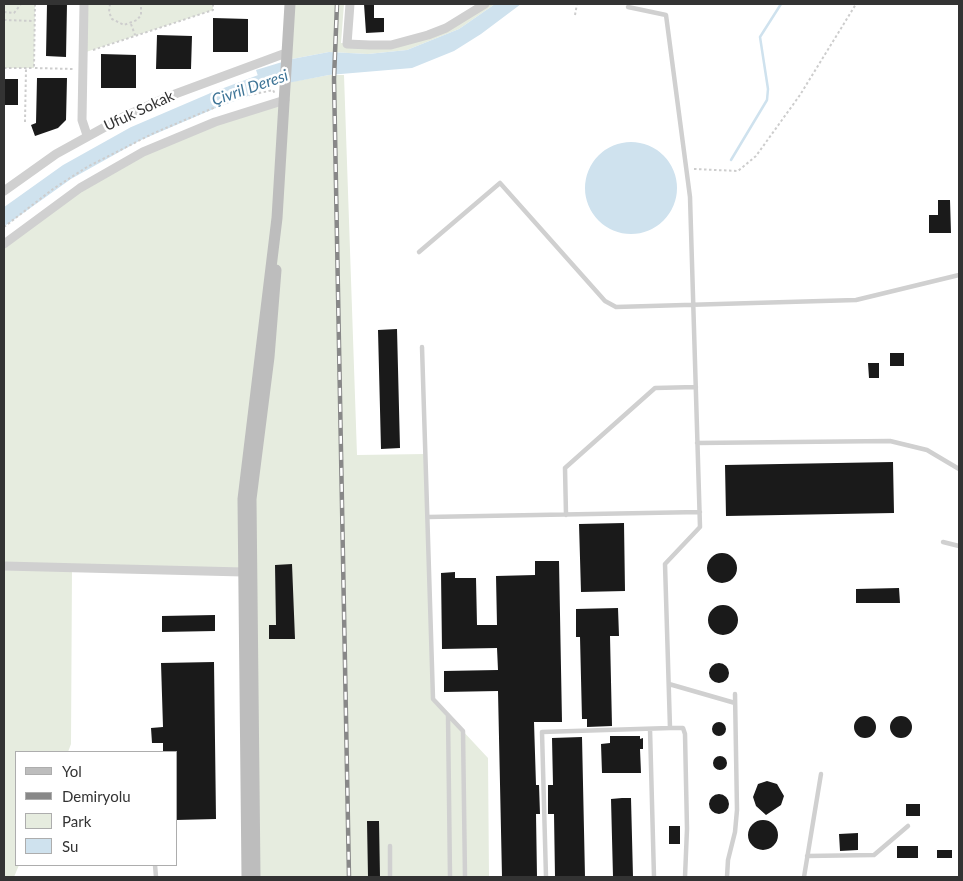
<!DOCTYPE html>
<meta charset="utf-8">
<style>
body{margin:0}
#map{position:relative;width:963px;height:881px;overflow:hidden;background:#fff;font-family:Lato,sans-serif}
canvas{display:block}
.frame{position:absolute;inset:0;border:5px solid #333;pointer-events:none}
.legend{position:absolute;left:15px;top:751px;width:162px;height:115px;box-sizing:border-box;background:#fff;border:1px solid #adadad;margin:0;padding:6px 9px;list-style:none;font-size:15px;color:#333}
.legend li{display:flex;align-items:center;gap:10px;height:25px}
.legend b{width:25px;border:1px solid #adadad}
</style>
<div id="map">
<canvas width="963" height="881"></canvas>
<div class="frame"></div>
<ul class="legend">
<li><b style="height:6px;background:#bdbdbd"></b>Yol</li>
<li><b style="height:6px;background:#888"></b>Demiryolu</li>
<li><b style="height:14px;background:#e6ecdf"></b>Park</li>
<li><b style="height:14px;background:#cfe2ee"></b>Su</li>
</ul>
</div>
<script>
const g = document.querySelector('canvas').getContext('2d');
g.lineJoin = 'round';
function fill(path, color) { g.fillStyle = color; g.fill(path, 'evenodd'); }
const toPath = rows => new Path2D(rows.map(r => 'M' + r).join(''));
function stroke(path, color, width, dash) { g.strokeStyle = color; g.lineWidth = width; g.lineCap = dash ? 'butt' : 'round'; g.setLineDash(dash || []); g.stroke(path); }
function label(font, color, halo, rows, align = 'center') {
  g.font = font + ' Lato,sans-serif'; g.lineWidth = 5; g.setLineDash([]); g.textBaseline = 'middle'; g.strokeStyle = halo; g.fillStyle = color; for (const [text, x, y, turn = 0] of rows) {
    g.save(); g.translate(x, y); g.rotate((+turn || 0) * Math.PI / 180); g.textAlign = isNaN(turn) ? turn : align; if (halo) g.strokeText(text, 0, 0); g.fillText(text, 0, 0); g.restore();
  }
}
const green = toPath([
 [4,4,35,4,34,68,4,68],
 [84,4,213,4,213,10,83,53],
 [290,4,344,4,341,43,370,45,428,35,485,4,495,4,459,29,407,50,368,54,329,52,292,59],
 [329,75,344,75,357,455,426,454,433,699,488,758,489,877,255,877,250,572,72,567,71,744,68,752,16,752,16,865,19,865,14,877,4,877,4,244,46,211,143,152,284,100,285,83]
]);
const water = toPath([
 [495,4,521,4,481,34,454,51,412,68,329,75,262,88,256,70,292,59,329,52,368,54,407,50,459,29],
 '585 188a46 46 0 1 1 92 0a46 46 0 1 1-92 0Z'
]);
const stream = toPath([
 [731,160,767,100,768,89,760,37,781,4]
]);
const river = toPath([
 [4,217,67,172,135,134,212,101,281,75]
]);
const building = toPath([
 [47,4,67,4,66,57,46,56],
 [364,4,374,4,374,18,384,18,384,32,366,33],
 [213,18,248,19,248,52,213,52],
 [157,35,192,36,191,69,156,69],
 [101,54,136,55,136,88,101,88],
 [37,78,67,78,66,120,58,128,35,136,31,125,36,123],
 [4,79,18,79,18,105,4,105],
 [938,200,950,200,951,233,929,233,929,215,938,215],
 [397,329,400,448,381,449,378,330],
 [890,353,904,353,904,366,890,366],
 [868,363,879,363,879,378,869,378],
 [893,462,894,513,726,516,725,465],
 [624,523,625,591,581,592,579,524],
 '707 568a15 15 0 1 1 30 0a15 15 0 1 1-30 0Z',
 [535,561,559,561,562,722,534,722,536,785,539,785,540,814,536,814,537,877,502,877,498,691,444,692,444,671,498,670,497,648,442,649,441,573,455,572,455,578,476,578,477,625,497,625,496,576,535,575],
 [292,564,295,639,269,639,269,625,276,625,275,565],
 [899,588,900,603,856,603,856,589],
 '708 620a15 15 0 1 1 30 0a15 15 0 1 1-30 0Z',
 [618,608,619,636,610,636,612,726,587,727,587,719,582,719,580,637,576,637,576,609],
 [215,615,215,631,162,632,162,616],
 [214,662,216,819,176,820,176,752,163,752,163,743,152,743,151,728,163,727,161,663],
 '709 673a10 10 0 1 1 20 0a10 10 0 1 1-20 0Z',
 '854 727a11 11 0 1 1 22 0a11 11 0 1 1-22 0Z',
 '890 727a11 11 0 1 1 22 0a11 11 0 1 1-22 0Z',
 '712 729a7 7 0 1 1 14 0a7 7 0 1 1-14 0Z',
 [610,736,640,736,640,739,643,738,643,749,640,749,641,773,602,773,601,744,610,743],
 [582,737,585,877,555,877,554,814,548,814,548,785,553,785,552,738],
 '713 763a7 7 0 1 1 14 0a7 7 0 1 1-14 0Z',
 [767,781,777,784,784,796,781,805,766,815,756,806,753,797,758,784],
 '709 804a10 10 0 1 1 20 0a10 10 0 1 1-20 0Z',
 [622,798,631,798,633,877,613,877,611,799],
 [906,804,920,804,920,816,906,816],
 '748 835a15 15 0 1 1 30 0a15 15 0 1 1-30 0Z',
 [367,821,379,821,380,877,368,877],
 [669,826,680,826,680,844,669,844],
 [858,833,858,850,840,851,839,834],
 [897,846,918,846,918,858,897,858],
 [937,850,952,850,952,858,937,858]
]);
const path = toPath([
 [35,4,34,68,73,69],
 [110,4,109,12,112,19,124,25,137,20,141,15,141,4],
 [4,12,14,13,21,4],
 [575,15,577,4],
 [4,20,34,21],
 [131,24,135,35],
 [93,50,213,10,213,4],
 [4,68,34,68],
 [25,122,26,68],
 [694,169,738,171,756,156,800,95,856,4],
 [4,227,53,189,87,167,154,133,237,98,273,90,275,94]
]);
const lane = toPath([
 [419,252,500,183,605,301,616,307,856,300,959,275],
 [422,347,433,699,463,731,465,877],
 [697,443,890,441,927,450,959,469],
 [566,515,565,468,655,388,696,387],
 [428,517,700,512],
 [943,542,959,546],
 [669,684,735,703],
 [448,715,450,877],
 [670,728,683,728,685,734,687,829,685,877],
 [650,729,654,877],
 [390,846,390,877],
 [807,856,874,855,908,826],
 [155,865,156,877],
 [546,877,542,732,670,728,665,564,700,527,690,197,666,15,628,7],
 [727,877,728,860,735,832,737,810,735,694],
 [804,877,821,774]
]);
const street = toPath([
 [84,4,82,120,87,135],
 [350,4,347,44,370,45,391,45,428,35,446,28,485,4],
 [4,191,56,154,125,116,167,97,286,53],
 [4,244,80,188,143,152,215,122,285,100],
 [4,566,243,572]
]);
const secondary = toPath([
 [247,877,243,499,277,218,290,4],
 [255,877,251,499,269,357,276,270]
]);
const rail = toPath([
 [337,4,334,79,349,877]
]);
const streetNames = [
 ["Ufuk Sokak",139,111,-25]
];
const waterNames = [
 ["Çivril Deresi",250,88,-19]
];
fill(green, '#e6ecdf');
fill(water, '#cfe2ee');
stroke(stream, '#cfe2ee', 2.5);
stroke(river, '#cfe2ee', 16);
fill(building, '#1a1a1a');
stroke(path, '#cdcdcd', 2, [2.5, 2.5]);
stroke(lane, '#d0d0d0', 4.5);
stroke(street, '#d0d0d0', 9);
stroke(secondary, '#bdbdbd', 11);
stroke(rail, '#888', 4.5);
stroke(rail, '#fff', 2.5, [8]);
label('15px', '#333', '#fff', streetNames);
label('italic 16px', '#3f7597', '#fff', waterNames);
</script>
